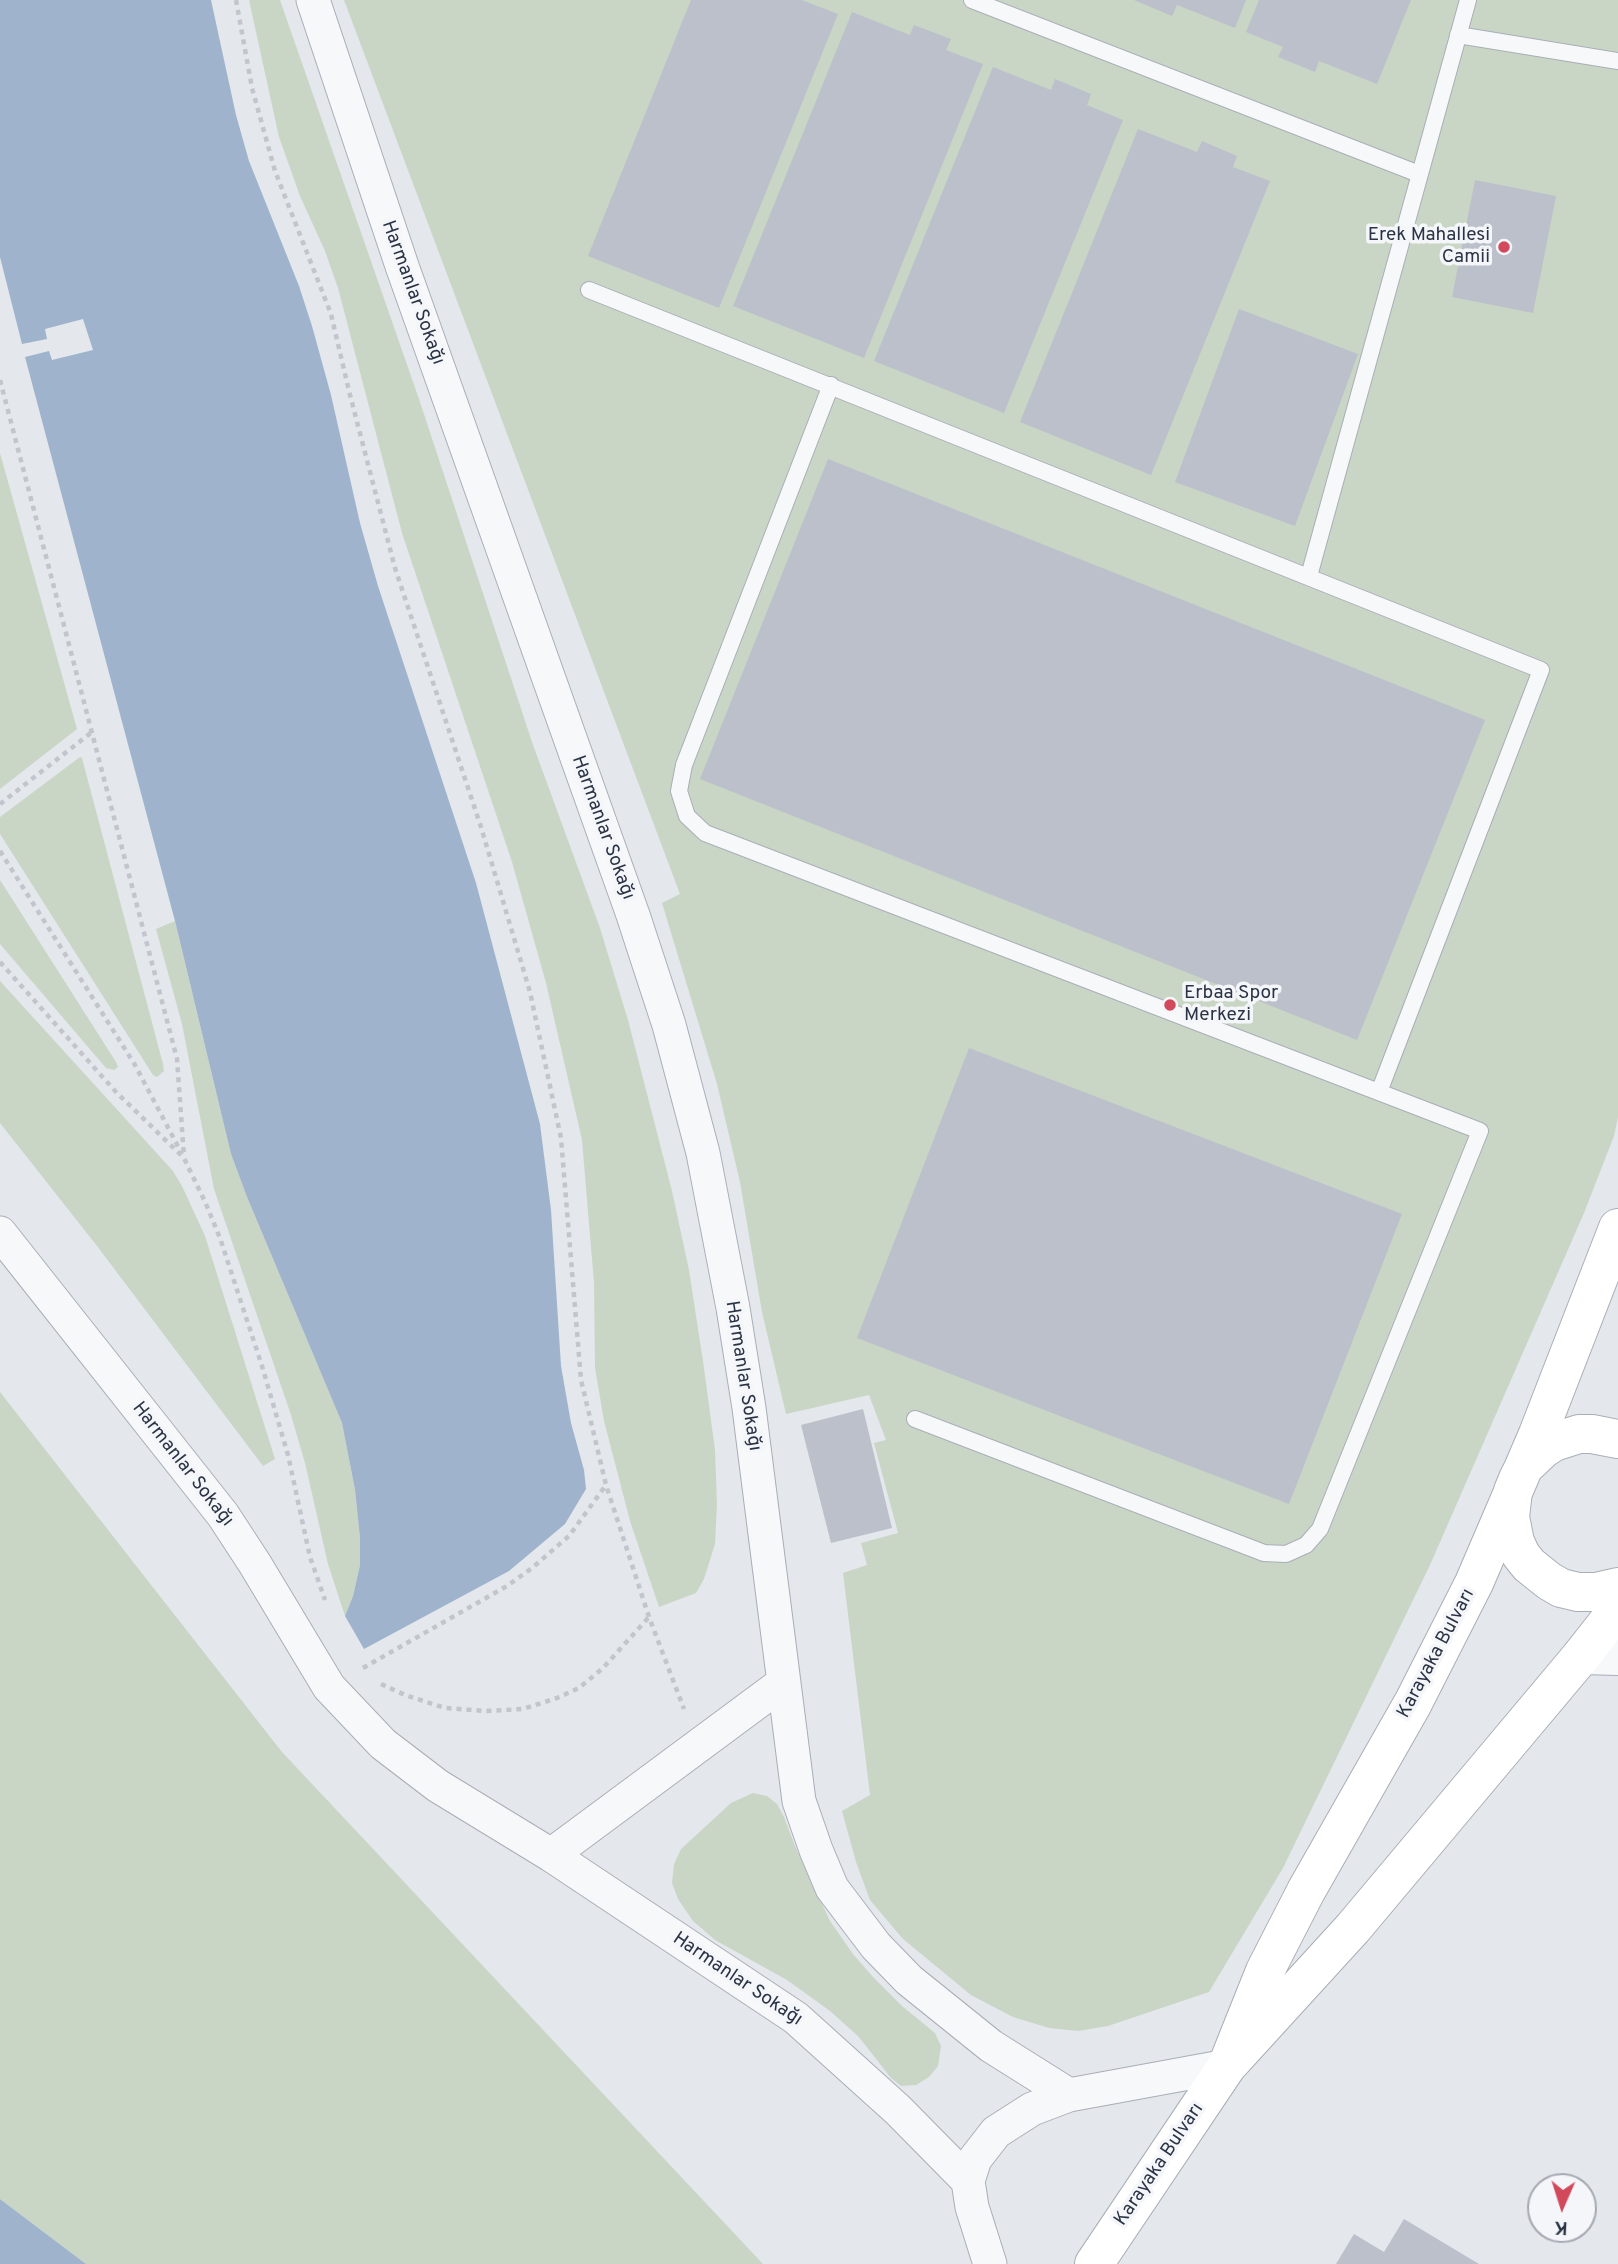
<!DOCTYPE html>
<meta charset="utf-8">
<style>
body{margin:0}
#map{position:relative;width:1618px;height:2264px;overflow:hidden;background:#e4e7ec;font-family:Overpass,sans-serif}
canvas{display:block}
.north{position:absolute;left:1527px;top:2173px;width:70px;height:70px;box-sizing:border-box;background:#f4f6f9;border:2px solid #a4a8b1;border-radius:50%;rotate:183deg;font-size:19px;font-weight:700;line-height:28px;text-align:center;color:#2b3445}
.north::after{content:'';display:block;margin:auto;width:24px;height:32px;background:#d1495b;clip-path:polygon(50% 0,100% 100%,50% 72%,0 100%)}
</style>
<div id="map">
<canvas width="1618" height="2264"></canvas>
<div class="north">K</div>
</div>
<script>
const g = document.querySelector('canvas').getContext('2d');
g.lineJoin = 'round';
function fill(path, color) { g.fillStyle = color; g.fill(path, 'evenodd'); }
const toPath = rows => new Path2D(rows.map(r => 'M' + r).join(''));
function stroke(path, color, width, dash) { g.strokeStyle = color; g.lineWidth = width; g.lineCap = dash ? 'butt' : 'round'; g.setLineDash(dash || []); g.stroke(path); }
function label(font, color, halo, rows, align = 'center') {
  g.font = font + ' Overpass,sans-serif'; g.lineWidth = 7; g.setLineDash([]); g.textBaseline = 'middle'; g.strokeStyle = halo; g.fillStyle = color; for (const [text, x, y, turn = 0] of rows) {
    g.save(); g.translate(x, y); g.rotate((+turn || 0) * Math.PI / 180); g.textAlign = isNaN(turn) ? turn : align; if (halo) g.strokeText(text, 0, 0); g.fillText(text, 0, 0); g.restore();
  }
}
const green = toPath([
 [249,0,280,0,419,399,532,742,600,928,628,1020,672,1191,689,1270,703,1361,715,1450,717,1504,715,1544,704,1579,696,1593,659,1607,630,1521,604,1421,595,1368,594,1283,582,1140,546,983,512,862,402,533,338,288,325,251,300,196,279,137],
 [344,0,1618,0,1618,1117,1614,1136,1584,1213,1430,1565,1283,1868,1209,1992,1108,2026,1078,2031,1049,2028,1013,2017,971,1995,903,1939,870,1900,856,1862,842,1811,870,1795,843,1573,867,1565,861,1543,898,1533,874,1443,886,1440,869,1395,786,1414,762,1312,740,1182,717,1084,662,903,680,894],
 [0,453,77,729,0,789],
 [80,757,82,758,163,1064,164,1071,157,1077,153,1075,0,834,0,817],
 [0,880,116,1062,118,1067,114,1070,106,1068,0,944],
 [175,921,231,1154,247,1197,342,1423,355,1490,360,1538,360,1565,353,1596,345,1616,328,1564,305,1463,291,1415,214,1189,182,1024,156,929],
 [0,981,173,1171,182,1186,205,1236,275,1459,263,1466,97,1246,0,1123],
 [0,1392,282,1752,763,2264,86,2264,0,2199],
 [753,1793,767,1796,777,1804,784,1817,795,1846,830,1921,853,1954,873,1977,902,2006,935,2033,941,2046,938,2066,929,2077,916,2085,901,2086,891,2078,858,2036,830,2011,787,1980,715,1940,693,1921,678,1899,672,1883,674,1864,681,1849,731,1803]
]);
const water = toPath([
 [0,0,211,0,236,115,249,161,299,286,312,326,331,395,360,523,378,586,476,883,540,1124,551,1210,561,1366,571,1423,584,1470,586,1489,565,1524,509,1571,364,1649,345,1616,353,1596,360,1565,360,1538,355,1490,342,1423,247,1197,231,1154,175,921,25,357,49,351,52,360,93,350,83,319,45,329,47,339,22,344,0,257],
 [0,2199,86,2264,0,2264]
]);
const building = toPath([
 [691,0,802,0,838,14,719,308,588,256],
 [1134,0,1246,0,1235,28,1177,5,1172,16],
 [1259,0,1411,0,1377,84,1319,61,1315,72,1278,57,1283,47,1246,32],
 [852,12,910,35,914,25,951,39,946,50,983,64,864,358,733,306],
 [993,67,1051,90,1055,79,1091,94,1087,105,1123,120,1004,413,874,361],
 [1138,129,1197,152,1202,141,1237,156,1233,167,1270,181,1151,475,1020,422],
 [1475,180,1556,196,1533,313,1452,297],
 [1239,309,1358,354,1295,526,1175,482],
 [828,459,1485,720,1357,1040,700,779],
 [969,1048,1402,1214,1289,1504,857,1338],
 [863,1409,892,1528,831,1543,801,1425],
 [1404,2219,1479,2264,1336,2264,1354,2234,1384,2252]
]);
const path = toPath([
 [236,0,252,88,275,171,331,314,349,391,395,568,481,827,530,992,561,1138,581,1380,606,1485,649,1617,684,1709],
 [0,380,177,1059,184,1157],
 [0,804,92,732],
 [0,851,135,1065,182,1154],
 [0,962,116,1092,184,1158,206,1204,220,1238,262,1366,288,1455,310,1557,325,1600],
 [363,1668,507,1586,532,1568,569,1536,606,1485],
 [381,1684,405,1695,445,1708,486,1711,523,1709,557,1698,579,1688,603,1668,649,1617]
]);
const service = toPath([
 [972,0,1419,174],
 [1458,35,1618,61],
 [589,290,1541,670,1379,1092],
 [831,385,684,765,679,791,687,816,705,833,1480,1131,1320,1529,1306,1545,1286,1554,1264,1553,915,1419],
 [1309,576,1468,0]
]);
const minor = toPath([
 [313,0,402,266,633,915,669,1025,703,1153,733,1308,749,1408,799,1801,816,1850,832,1888,876,1946,909,1980,991,2046,1069,2095],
 [0,1233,223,1515,255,1564,329,1687,383,1744,438,1786,551,1855,796,2018,898,2110,968,2181],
 [551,1855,783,1683],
 [990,2264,972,2207,968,2181,975,2159,996,2132,1032,2109,1069,2095,1227,2066]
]);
const tertiary = toPath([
 [1582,1655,1618,1656]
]);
const secondary = toPath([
 [1618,1439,1592,1434,1579,1434,1554,1442,1543,1449,1524,1467,1518,1479,1513,1491,1510,1517,1515,1542,1521,1555,1529,1565,1549,1581,1561,1588,1578,1592,1596,1592,1618,1587],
 [1227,2066,1265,1971,1306,1891,1413,1703,1474,1583,1538,1434,1618,1228],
 [1094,2264,1227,2066,1353,1928,1582,1655,1618,1609]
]);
const markers = [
 [1504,247,7,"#d1495b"],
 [1170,1005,7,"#d1495b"]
];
const poiNames = [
 ["Erek Mahallesi",1490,236],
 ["Camii",1490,258],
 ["Erbaa Spor",1184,994,"left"],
 ["Merkezi",1184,1016,"left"]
];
const streetNames = [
 ["Harmanlar Sokağı",412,293,70],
 ["Harmanlar Sokağı",602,828,70],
 ["Harmanlar Sokağı",742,1376,81],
 ["Harmanlar Sokağı",182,1465,52],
 ["Karayaka Bulvarı",1437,1654,-62],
 ["Harmanlar Sokağı",737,1980,34],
 ["Karayaka Bulvarı",1160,2165,-56]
];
fill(green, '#c9d6c5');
fill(water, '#9fb4cc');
fill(building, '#bbc0ca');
stroke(service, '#a9aeb7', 18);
stroke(minor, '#a9aeb7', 35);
stroke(tertiary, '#a9aeb7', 40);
stroke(secondary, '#a9aeb7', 40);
stroke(path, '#c2c5cb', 4.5, [5, 5]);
stroke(service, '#f7f8fa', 16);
stroke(minor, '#f7f8fa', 33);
stroke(tertiary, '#f7f8fa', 38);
stroke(secondary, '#fff', 38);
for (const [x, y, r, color] of markers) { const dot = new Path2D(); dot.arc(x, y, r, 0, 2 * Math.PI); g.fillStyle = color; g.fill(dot); stroke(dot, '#f4f6f9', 2.5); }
label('19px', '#2b3445', '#f4f6f9', poiNames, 'right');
label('19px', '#2b3445', '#f4f6f9', streetNames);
</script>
